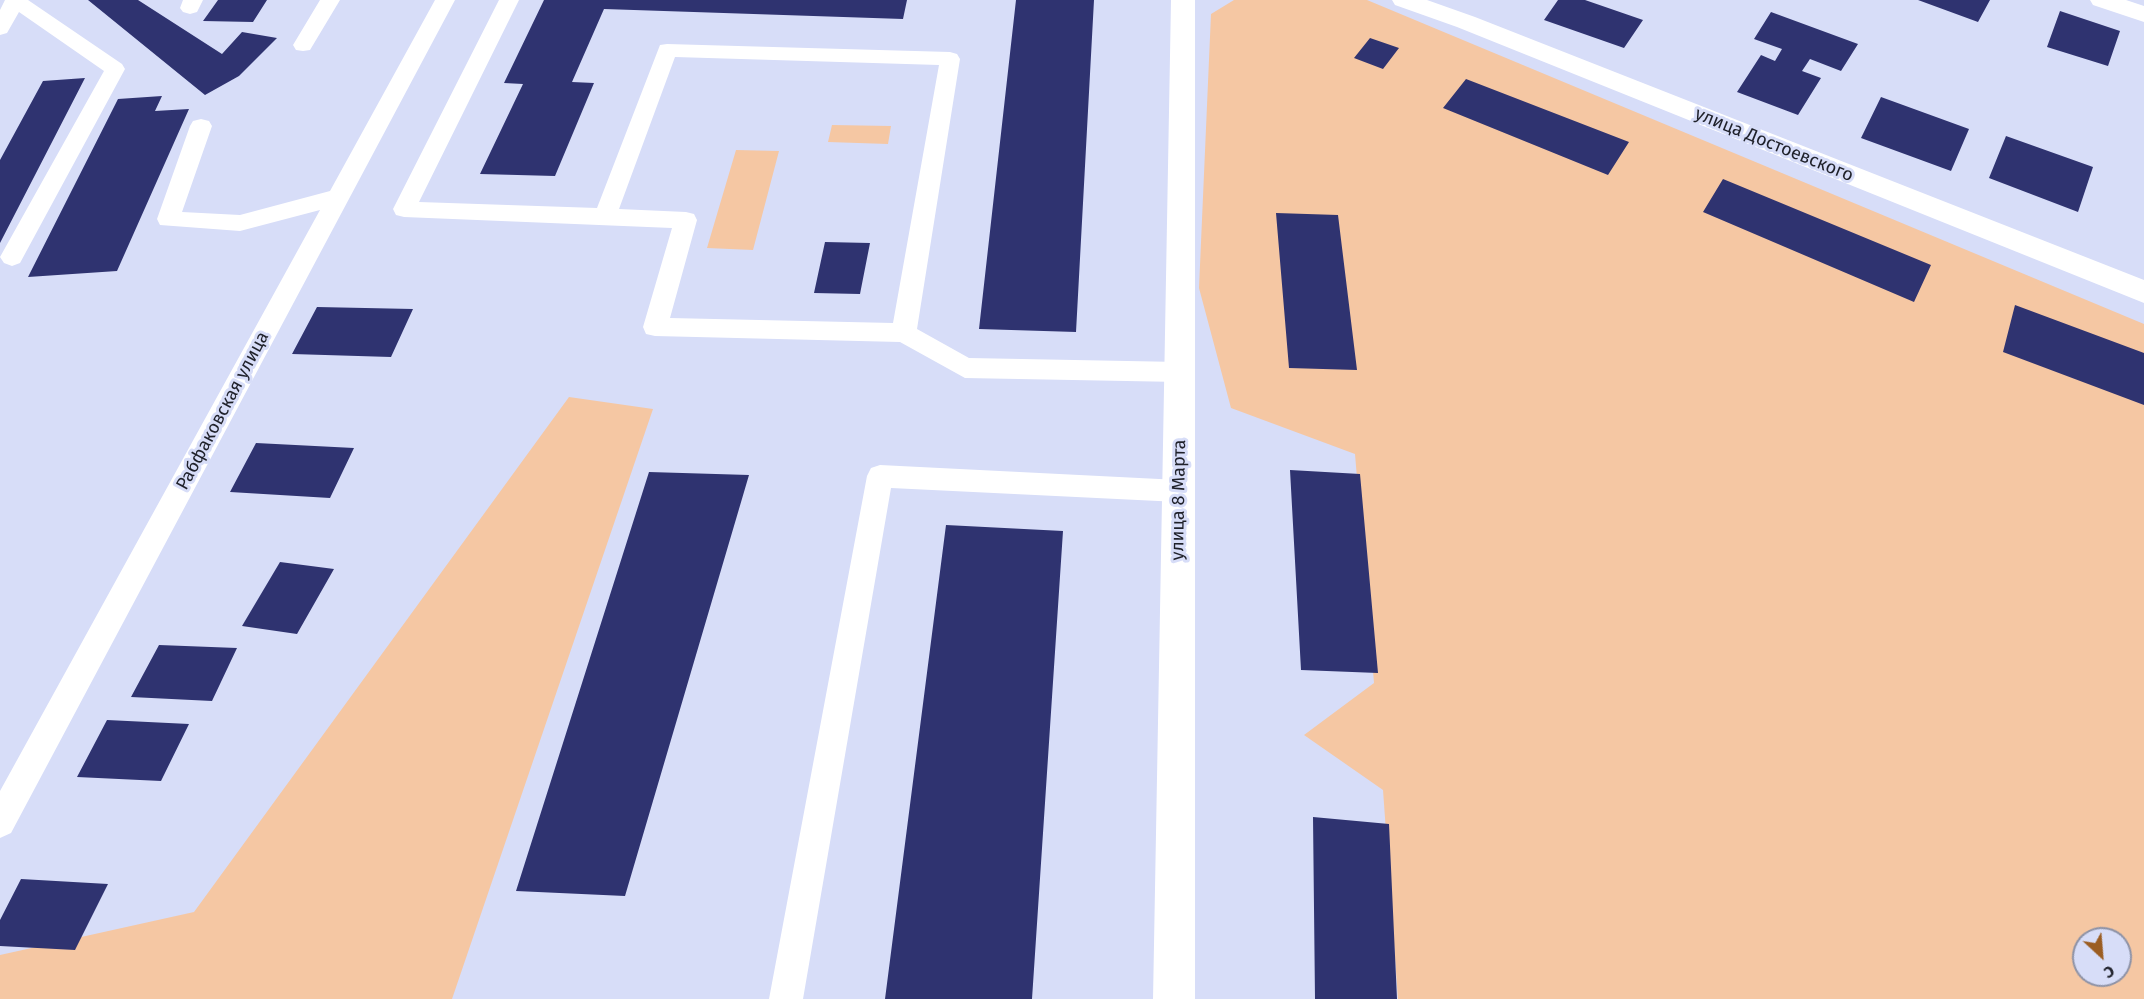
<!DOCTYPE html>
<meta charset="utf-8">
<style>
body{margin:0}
#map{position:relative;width:2144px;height:999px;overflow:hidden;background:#d7ddf8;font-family:"Fira Sans",sans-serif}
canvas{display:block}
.north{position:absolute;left:2072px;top:927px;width:60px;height:60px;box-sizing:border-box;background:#d7ddf8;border:2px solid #8d92a6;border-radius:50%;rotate:154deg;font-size:16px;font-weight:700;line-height:24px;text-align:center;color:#1f212a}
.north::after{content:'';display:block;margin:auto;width:21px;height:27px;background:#9b5d22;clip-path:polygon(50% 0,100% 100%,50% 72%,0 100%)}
</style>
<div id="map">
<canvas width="2144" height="999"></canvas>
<div class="north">С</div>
</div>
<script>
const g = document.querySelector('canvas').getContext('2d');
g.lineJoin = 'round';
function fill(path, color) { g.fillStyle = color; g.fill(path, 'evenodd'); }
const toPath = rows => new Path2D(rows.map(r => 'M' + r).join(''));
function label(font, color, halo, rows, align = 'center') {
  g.font = font + ' "Fira Sans",sans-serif'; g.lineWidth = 6; g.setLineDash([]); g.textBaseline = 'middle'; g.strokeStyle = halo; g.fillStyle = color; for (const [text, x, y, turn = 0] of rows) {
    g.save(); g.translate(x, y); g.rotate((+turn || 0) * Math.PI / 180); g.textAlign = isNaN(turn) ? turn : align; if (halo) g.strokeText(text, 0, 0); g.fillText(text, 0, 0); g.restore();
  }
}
const green = toPath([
 [1234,0,1367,0,2144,324,2144,999,1398,999,1383,790,1304,735,1374,683,1355,454,1231,408,1199,288,1211,14],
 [2084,939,2120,939,2120,975,2084,975],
 [832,125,891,126,888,144,828,142],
 [736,150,779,151,753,250,707,248],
 [569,397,653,409,452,999,0,999,0,955,194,912]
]);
const building = toPath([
 [88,0,138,0,222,54,242,32,277,38,239,76,205,95],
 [218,0,267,0,253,22,203,21],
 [544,0,907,0,903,19,604,9,572,82,594,83,555,176,480,174,523,84,504,83],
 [1016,0,1094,0,1076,332,979,329],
 [1558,0,1585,0,1643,20,1624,48,1544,20],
 [1918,0,1990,0,1978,22],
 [2060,11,2120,31,2108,66,2047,47],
 [1771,12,1858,44,1841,71,1810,59,1802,71,1821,78,1798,115,1737,92,1761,55,1775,61,1782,49,1754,39],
 [1370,38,1399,48,1383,69,1354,58],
 [85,78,0,243,0,160,43,81],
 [1466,79,1629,142,1608,175,1443,108],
 [162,96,155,111,189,109,117,271,28,277,118,99],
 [1881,97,1969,129,1951,171,1861,138],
 [2006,136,2093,167,2078,212,1989,178],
 [1723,179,1931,265,1914,302,1703,212],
 [1276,213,1338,215,1357,370,1289,368],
 [825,242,870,243,860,294,814,293],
 [2015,305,2144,353,2144,405,2003,352],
 [317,307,413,309,391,357,292,354],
 [256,443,354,448,330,498,230,492],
 [1290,470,1360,474,1378,673,1301,670],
 [649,472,749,475,625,896,516,891],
 [946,525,1063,531,1032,999,885,999],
 [280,562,334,569,297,634,242,626],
 [159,645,237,648,212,701,131,697],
 [107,720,189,724,161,781,77,777],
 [1313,817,1389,824,1397,999,1315,999],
 [21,879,108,884,75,950,0,946,0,920]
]);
const service = toPath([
 [5,0,28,0,122,64,125,69,20,263,12,266,4,263,0,257,104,71,19,12,7,33,0,35,0,10,5,0],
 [183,0,203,0,197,12,190,14,183,12,180,8,183,0],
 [320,0,340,0,310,50,303,51,296,50,293,45,320,0],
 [435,0,455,0,11,833,0,838,0,791,320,210,240,231,160,225,157,219,190,126,193,121,201,119,209,121,212,126,182,212,240,215,330,191,435,0],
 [499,0,519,0,419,202,597,208,660,45,667,44,950,52,957,54,960,59,917,329,969,358,1180,362,1189,365,1193,372,1189,379,1180,382,965,378,900,342,655,336,646,334,643,327,672,228,404,217,396,215,393,209,499,0],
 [675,57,939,65,893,323,670,318,697,220,694,214,686,212,619,209,675,57],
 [880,465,1179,480,1189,483,1192,491,1189,499,1179,502,891,488,803,999,769,999,867,476,871,468,880,465]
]);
const minor = toPath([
 [1171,0,1195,0,1195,999,1153,999,1171,0],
 [1392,0,1427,0,1475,17,2144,280,2144,303,1457,27,1395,5,1392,0],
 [2090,0,2126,0,2144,6,2144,22,2093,5,2090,0]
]);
const streetNames = [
 ["улица Достоевского",1774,145,22],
 ["Рабфаковская улица",223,411,-62],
 ["улица 8 Марта",1179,500,-89]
];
fill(green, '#f5c7a3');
fill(building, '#2f3370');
fill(service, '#fff');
fill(minor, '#fff');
label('18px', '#1f212a', '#d7ddf8', streetNames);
</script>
